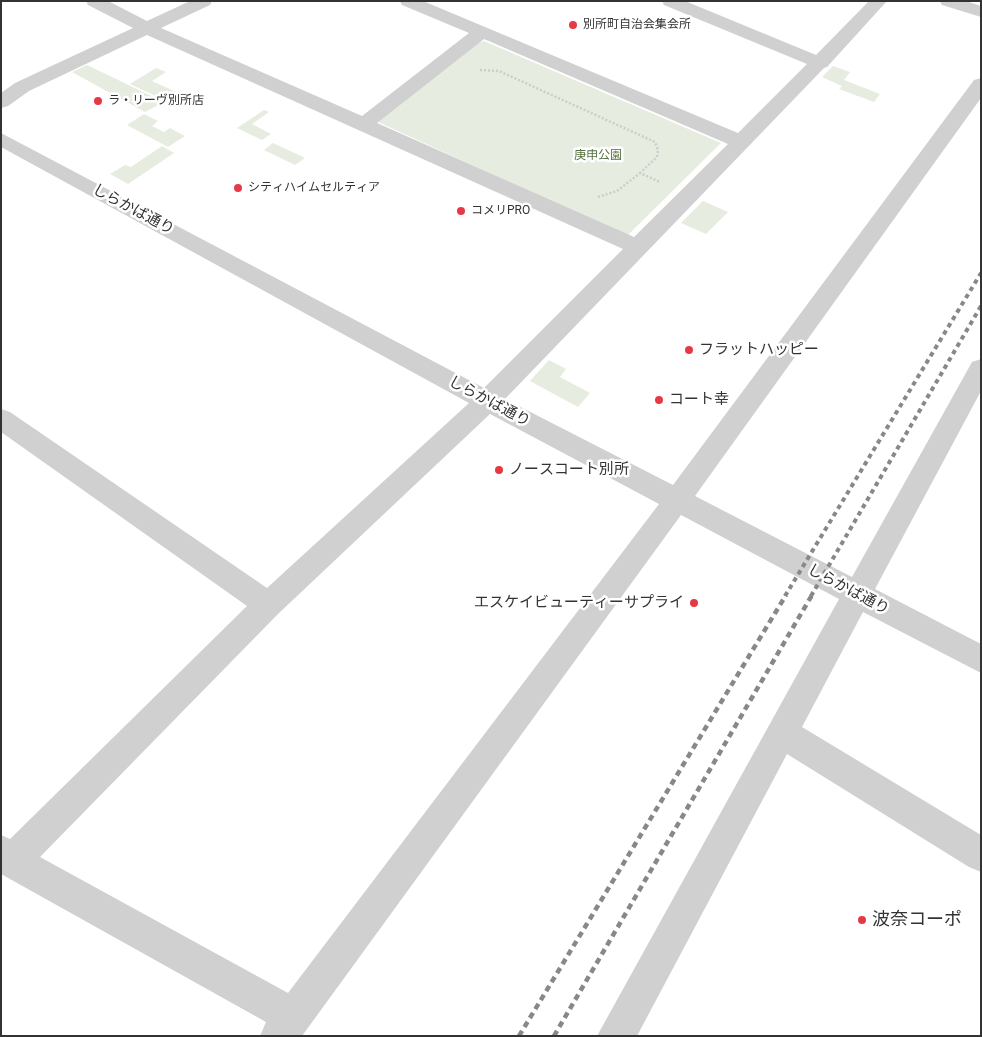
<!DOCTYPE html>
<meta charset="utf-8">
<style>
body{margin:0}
#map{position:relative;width:982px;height:1037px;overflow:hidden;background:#fff;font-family:Roboto,sans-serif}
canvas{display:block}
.frame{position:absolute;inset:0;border:2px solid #333;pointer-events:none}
</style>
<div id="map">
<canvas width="982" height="1037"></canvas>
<div class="frame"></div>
</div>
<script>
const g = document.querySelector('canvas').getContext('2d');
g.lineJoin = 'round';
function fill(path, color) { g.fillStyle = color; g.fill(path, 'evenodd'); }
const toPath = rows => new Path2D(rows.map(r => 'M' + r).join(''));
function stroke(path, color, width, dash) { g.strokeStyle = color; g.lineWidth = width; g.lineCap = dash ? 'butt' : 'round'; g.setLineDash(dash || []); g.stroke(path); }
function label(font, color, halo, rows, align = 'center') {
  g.font = font + ' Roboto,"Noto Sans JP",sans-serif'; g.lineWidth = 5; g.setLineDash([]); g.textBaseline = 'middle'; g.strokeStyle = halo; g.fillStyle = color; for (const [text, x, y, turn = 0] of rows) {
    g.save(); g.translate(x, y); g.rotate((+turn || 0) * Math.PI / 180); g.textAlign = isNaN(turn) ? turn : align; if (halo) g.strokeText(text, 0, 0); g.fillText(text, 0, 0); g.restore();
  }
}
const green = toPath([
 [484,41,721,143,627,236,376,121,473,44],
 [87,65,164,102,145,112,72,72],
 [833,66,850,72,844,80,880,94,874,102,839,89,842,86,822,77],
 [156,68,166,72,152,81,176,92,164,100,130,84],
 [264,110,269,112,252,124,271,134,262,140,237,128],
 [144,114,158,121,152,126,164,132,170,128,185,136,168,147,127,125],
 [273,143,305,158,295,165,264,150],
 [162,146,174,153,128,184,110,174,125,165,131,167],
 [703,201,728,212,706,234,681,223],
 [549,360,566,369,560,377,590,393,578,407,530,381]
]);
const path = toPath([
 [480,70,499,71,655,142,658,150,657,157,640,173],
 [598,197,617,191,640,173,660,182]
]);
const minor = toPath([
 [86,1,108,1,147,21,190,1,212,1,210,5,161,28,362,116,469,33,402,5,400,1,423,1,738,133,807,64,664,5,662,1,685,1,816,55,869,1,887,1,827,67,824,68,505,399,673,485,974,80,981,78,981,98,695,496,852,577,972,362,981,359,981,391,875,589,981,644,981,673,863,612,802,727,981,835,981,872,969,867,787,754,637,1036,597,1036,839,599,681,515,302,1036,260,1036,266,1022,1,874,1,835,10,839,247,606,1,432,1,409,10,412,267,588,469,403,1,147,1,133,484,388,623,249,147,35,29,91,8,106,1,108,1,93,15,83,133,28,88,5,86,1],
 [484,39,728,144,634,237,377,123,484,39],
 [490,414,659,504,288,993,40,857,278,614,490,414],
 [940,1,966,1,981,6,981,17,942,5,940,1]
]);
const railFar1 = toPath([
 [785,596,981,273],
 [811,596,981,306]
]);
const rail = toPath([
 [519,1036,786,595],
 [554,1036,812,595]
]);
const markers = [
 [573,25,5,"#e63946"],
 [98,101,5,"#e63946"],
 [238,188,5,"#e63946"],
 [461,211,5,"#e63946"],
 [689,350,5,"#e63946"],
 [659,400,5,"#e63946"],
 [499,470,5,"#e63946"],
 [694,603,5,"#e63946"],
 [862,920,5,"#e63946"]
];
const farPoinames = [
 ["別所町自治会集会所",583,25],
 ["ラ・リーヴ別所店",108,101],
 ["シティハイムセルティア",248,188],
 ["コメリPRO",471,211]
];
const farParknames = [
 ["庚申公園",598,156]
];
const streetNames = [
 ["しらかば通り",133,210,28],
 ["しらかば通り",489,402,28],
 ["しらかば通り",848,590,28]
];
const poiNames = [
 ["フラットハッピー",699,350],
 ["コート幸",669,400],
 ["ノースコート別所",509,470],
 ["エスケイビューティーサプライ",684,603,"right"]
];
const nearPoinames = [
 ["波奈コーポ",872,920]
];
fill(green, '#e6ecdf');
stroke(path, '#cdcdcd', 2.5, [2, 2]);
fill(minor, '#d0d0d0');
stroke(railFar1, '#888', 4, [4.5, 4]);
stroke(rail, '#888', 4.5, [6, 4.5]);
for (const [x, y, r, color] of markers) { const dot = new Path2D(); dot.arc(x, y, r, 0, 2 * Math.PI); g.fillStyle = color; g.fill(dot); stroke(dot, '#fff', 2); }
label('12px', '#333', '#fff', farPoinames, 'left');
label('12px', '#56703f', '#fff', farParknames);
label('15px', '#333', '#fff', streetNames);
label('15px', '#333', '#fff', poiNames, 'left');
label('18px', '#333', '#fff', nearPoinames, 'left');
</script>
